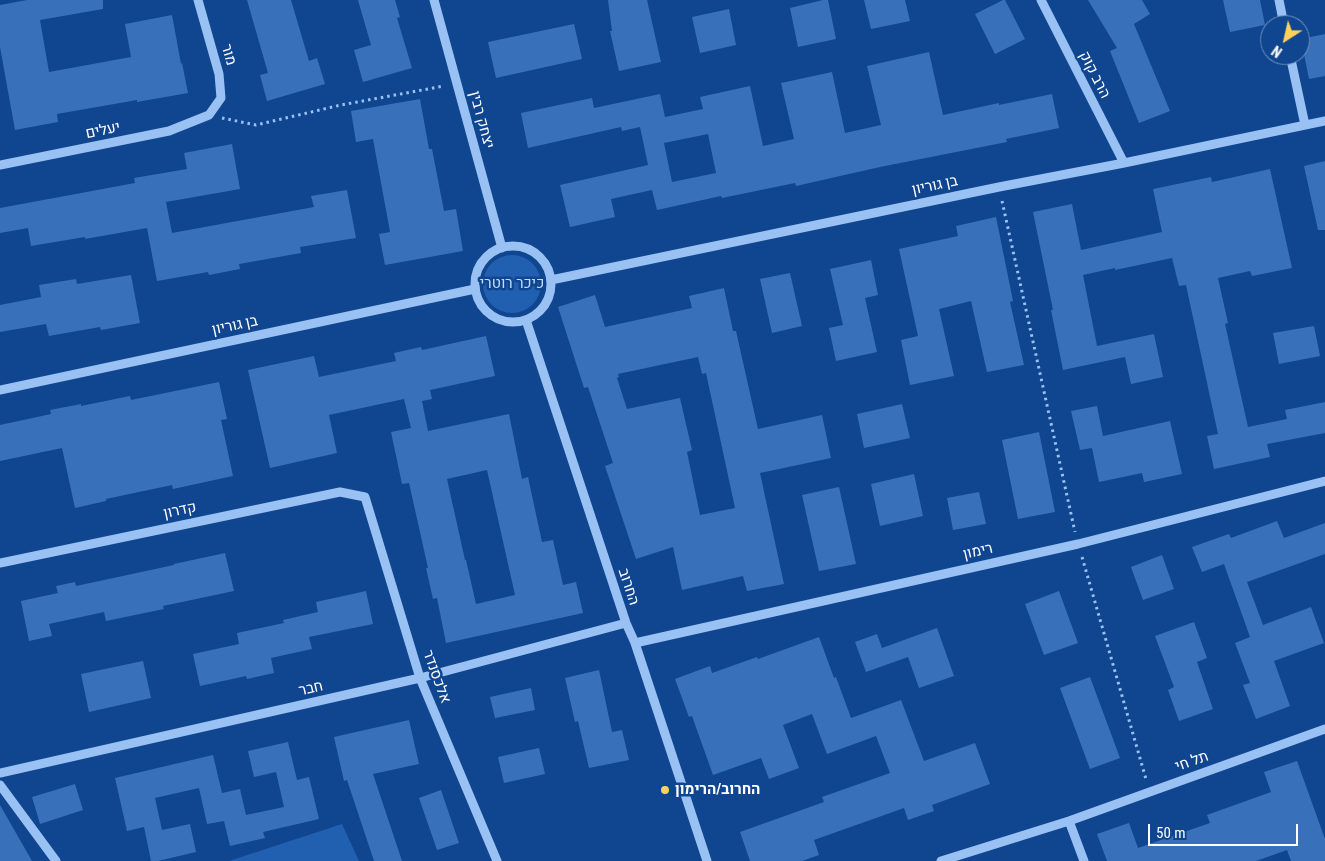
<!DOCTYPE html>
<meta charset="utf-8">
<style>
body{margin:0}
#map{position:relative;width:1325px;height:861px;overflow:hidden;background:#104690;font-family:"Roboto Condensed",sans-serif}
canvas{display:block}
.north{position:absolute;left:1260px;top:15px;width:50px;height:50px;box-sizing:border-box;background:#104690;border:1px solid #7090bc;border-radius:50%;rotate:215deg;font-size:14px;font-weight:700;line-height:20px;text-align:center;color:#fff}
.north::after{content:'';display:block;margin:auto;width:18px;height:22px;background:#ffd25c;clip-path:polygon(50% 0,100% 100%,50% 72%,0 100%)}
.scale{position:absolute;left:1148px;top:824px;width:150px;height:22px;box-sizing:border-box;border:2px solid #fff;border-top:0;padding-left:6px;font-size:15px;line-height:18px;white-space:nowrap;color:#fff;-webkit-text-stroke:4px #104690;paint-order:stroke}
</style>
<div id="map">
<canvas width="1325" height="861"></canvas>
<div class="north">N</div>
<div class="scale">50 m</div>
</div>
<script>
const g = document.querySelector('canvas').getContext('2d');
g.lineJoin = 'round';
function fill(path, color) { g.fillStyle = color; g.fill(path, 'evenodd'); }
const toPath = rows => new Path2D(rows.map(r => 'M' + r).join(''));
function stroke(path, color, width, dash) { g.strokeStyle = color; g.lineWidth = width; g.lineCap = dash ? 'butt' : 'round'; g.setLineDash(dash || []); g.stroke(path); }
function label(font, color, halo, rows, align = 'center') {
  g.font = font + ' "Roboto Condensed",Heebo,sans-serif'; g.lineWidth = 5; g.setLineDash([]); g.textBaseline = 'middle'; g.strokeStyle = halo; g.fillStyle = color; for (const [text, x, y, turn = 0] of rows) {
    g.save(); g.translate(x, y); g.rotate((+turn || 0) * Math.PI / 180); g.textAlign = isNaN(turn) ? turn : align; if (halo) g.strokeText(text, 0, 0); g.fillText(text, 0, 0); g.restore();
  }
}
const green = toPath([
 '483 284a29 29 0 1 1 58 0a29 29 0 1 1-58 0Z',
 [342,824,359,861,229,861]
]);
const building = toPath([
 [27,0,103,0,103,9,40,20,49,72,131,57,125,24,172,15,181,64,182,63,188,93,137,102,137,100,57,114,58,122,15,130,0,47,0,5],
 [247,0,291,0,309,61,317,58,325,84,267,101,260,75,268,73],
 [358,0,395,0,400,17,397,18,412,68,363,82,354,50,371,45],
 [608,0,647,0,661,62,619,71,610,31,612,31],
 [823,0,828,0,836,39,798,47,790,8],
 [864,0,905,0,910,21,871,29],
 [1003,0,1005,0,1025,39,995,54,975,14],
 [1088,0,1142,0,1150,14,1134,24,1170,111,1139,123,1110,51,1117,48],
 [1223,0,1260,0,1265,25,1230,32],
 [729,9,736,45,700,53,692,17],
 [574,24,582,59,496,78,488,42],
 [1325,34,1325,76,1309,79,1301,39],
 [929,52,943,115,999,103,999,105,1052,94,1059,128,1006,139,1007,142,880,167,796,186,795,183,722,198,721,196,657,210,652,190,611,199,615,217,570,227,560,185,648,165,640,127,622,131,621,127,528,148,521,113,592,98,594,108,660,94,665,117,703,109,700,97,750,86,763,146,794,139,781,83,832,72,845,133,881,125,867,66],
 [708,134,716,173,672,182,664,143],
 [420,99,429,149,432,149,444,211,456,209,463,251,385,265,379,234,390,232,373,139,356,142,351,111],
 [232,144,240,189,166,202,172,233,314,207,311,196,347,190,356,238,300,247,301,253,239,264,240,269,209,275,208,272,157,281,147,228,85,239,85,237,31,246,28,228,0,233,0,208,135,183,134,178,187,169,184,153],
 [1325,161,1325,230,1318,230,1304,166],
 [1270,169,1292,268,1252,276,1250,271,1218,278,1228,323,1225,324,1248,427,1287,419,1285,410,1325,402,1325,433,1267,444,1270,457,1214,469,1207,436,1218,434,1186,285,1179,286,1172,258,1115,270,1115,268,1083,275,1097,346,1154,334,1163,377,1131,384,1125,357,1063,370,1051,310,1053,310,1033,212,1072,204,1081,250,1162,232,1153,189,1211,177,1212,182],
 [996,217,1013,301,1010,302,1024,365,987,372,971,301,939,309,954,376,910,385,901,340,918,336,899,249,958,236,956,226],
 [871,260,878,295,865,298,877,352,836,361,829,328,843,325,830,269],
 [790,273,802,326,772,333,760,279],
 [131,275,140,323,101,330,100,327,49,336,46,324,0,332,0,305,41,297,39,285,76,279,77,284],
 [724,288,733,331,736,331,758,429,822,415,831,458,760,473,784,584,747,591,743,576,682,590,673,547,636,559,605,466,613,463,588,387,584,388,558,307,595,295,605,327,692,308,689,296],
 [698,357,702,374,706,373,735,508,700,515,687,452,692,450,680,398,627,409,617,378,619,377,618,374],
 [1314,326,1320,356,1279,364,1273,333],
 [486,336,495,376,430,390,432,399,422,401,428,431,509,414,522,479,528,477,542,542,553,540,563,585,576,582,583,613,446,643,437,598,433,599,426,568,428,568,409,483,402,484,391,432,411,428,404,399,329,415,337,453,270,468,248,370,314,356,319,377,396,361,394,353,421,347,422,350],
 [487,470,515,595,476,604,466,560,465,560,447,479],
 [219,382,227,419,221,420,233,476,173,489,172,485,106,499,106,501,75,508,62,448,0,461,0,425,51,414,50,410,81,404,81,406,130,396,131,400],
 [902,404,910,438,864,448,857,414],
 [1097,406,1103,436,1170,421,1182,474,1144,482,1142,473,1099,482,1092,448,1080,450,1071,411],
 [1039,432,1055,512,1018,519,1002,440],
 [914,474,923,516,880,526,871,484],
 [839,487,856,564,819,571,802,495],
 [979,492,986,524,953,530,947,498],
 [1277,521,1284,538,1325,523,1325,554,1247,582,1263,625,1311,607,1324,643,1274,661,1290,706,1256,719,1243,685,1250,683,1235,643,1250,637,1224,564,1202,572,1192,547,1229,534,1231,538],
 [225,553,234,591,163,606,164,609,106,621,104,612,49,624,52,636,29,641,21,601,58,593,56,586,75,582,76,586,174,565,174,564],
 [1162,555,1174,589,1143,600,1131,567],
 [366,591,373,624,309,637,312,649,271,658,274,673,247,679,246,676,200,686,193,654,239,644,237,633,284,623,283,620,318,612,316,602],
 [1059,591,1078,643,1044,655,1025,604],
 [1194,622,1207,658,1197,662,1213,709,1179,721,1168,690,1174,687,1155,636],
 [937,628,954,676,919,688,908,657,866,672,855,642,877,634,882,648],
 [819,637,834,678,836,677,851,718,901,700,924,761,975,743,990,784,932,805,934,811,908,820,904,808,814,840,819,855,802,861,750,861,740,832,824,802,822,797,890,773,876,736,827,754,812,714,783,725,799,768,769,779,761,758,713,775,692,716,689,717,675,679,710,666,712,673,757,657,758,659],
 [143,661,151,698,89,712,81,674],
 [599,670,612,732,622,730,629,760,589,768,578,721,575,722,565,678],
 [1090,677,1120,758,1090,769,1060,688],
 [531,688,535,710,495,718,490,697],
 [409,720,419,764,373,774,402,861,374,861,347,780,344,781,334,737],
 [288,742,297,780,309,777,319,819,263,832,265,838,230,846,224,821,207,824,199,788,155,798,162,830,190,824,196,852,158,861,151,861,144,827,127,831,115,778,213,755,222,793,240,789,246,815,284,807,276,772,254,777,248,751],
 [539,748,545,774,504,783,498,757],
 [1297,761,1325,839,1325,861,1291,861,1287,850,1256,861,1107,861,1097,834,1129,823,1138,848,1210,823,1207,815,1271,792,1264,772],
 [75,784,83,810,40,824,32,797],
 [441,790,459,843,437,850,419,798],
 [0,805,32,861,0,861]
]);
const path = toPath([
 [222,118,256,125,341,105,444,86],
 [1002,201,1075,532],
 [1082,557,1146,779]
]);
const minor = toPath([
 [434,0,502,248],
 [1041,0,1124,163],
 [1279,0,1284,25],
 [1290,55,1305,125],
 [0,165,169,131,209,115,221,98,219,74,198,0],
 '475 284a38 38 0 1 1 76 0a38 38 0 1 1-76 0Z',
 [551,280,999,187,1124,163,1325,121],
 [526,320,626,623,635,643,707,861],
 [0,390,475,289],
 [0,563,340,492,365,497,420,678,497,861],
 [635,643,1078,544,1325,481],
 [0,773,420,678,626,623],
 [0,785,56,861],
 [1069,821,1084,861],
 [941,861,1069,821,1325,729]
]);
const markers = [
 [665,790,5,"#ffd25c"]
];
const streetNames = [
 ["מור",228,55,74],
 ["הרב קוק",1094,75,63],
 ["יצחק רבין",481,120,75],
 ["יעלים",103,131,-12],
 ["בן גוריון",935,186,-12],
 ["בן גוריון",235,326,-12],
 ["קדרון",180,511,-12],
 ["רימון",978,552,-13],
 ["החרוב",628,587,72],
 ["אלכסנדר",436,677,70],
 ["חבר",311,689,-13],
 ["תל חי",1192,762,-20]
];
const parkNames = [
 ["כיכר רוטרי",512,284]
];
const poiNames = [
 ["החרוב/הרימון",675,790]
];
fill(green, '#2160b0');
fill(building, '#3870b9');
stroke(path, '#9ac1f3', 3, [2.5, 4]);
stroke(minor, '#9ac1f3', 9);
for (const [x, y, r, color] of markers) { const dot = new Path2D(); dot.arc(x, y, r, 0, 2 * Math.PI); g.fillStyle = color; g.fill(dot); stroke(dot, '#104690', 2); }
label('15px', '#fff', '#104690', streetNames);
label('15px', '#c1dcfe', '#104690', parkNames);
label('bold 15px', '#fff', '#104690', poiNames, 'left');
</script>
